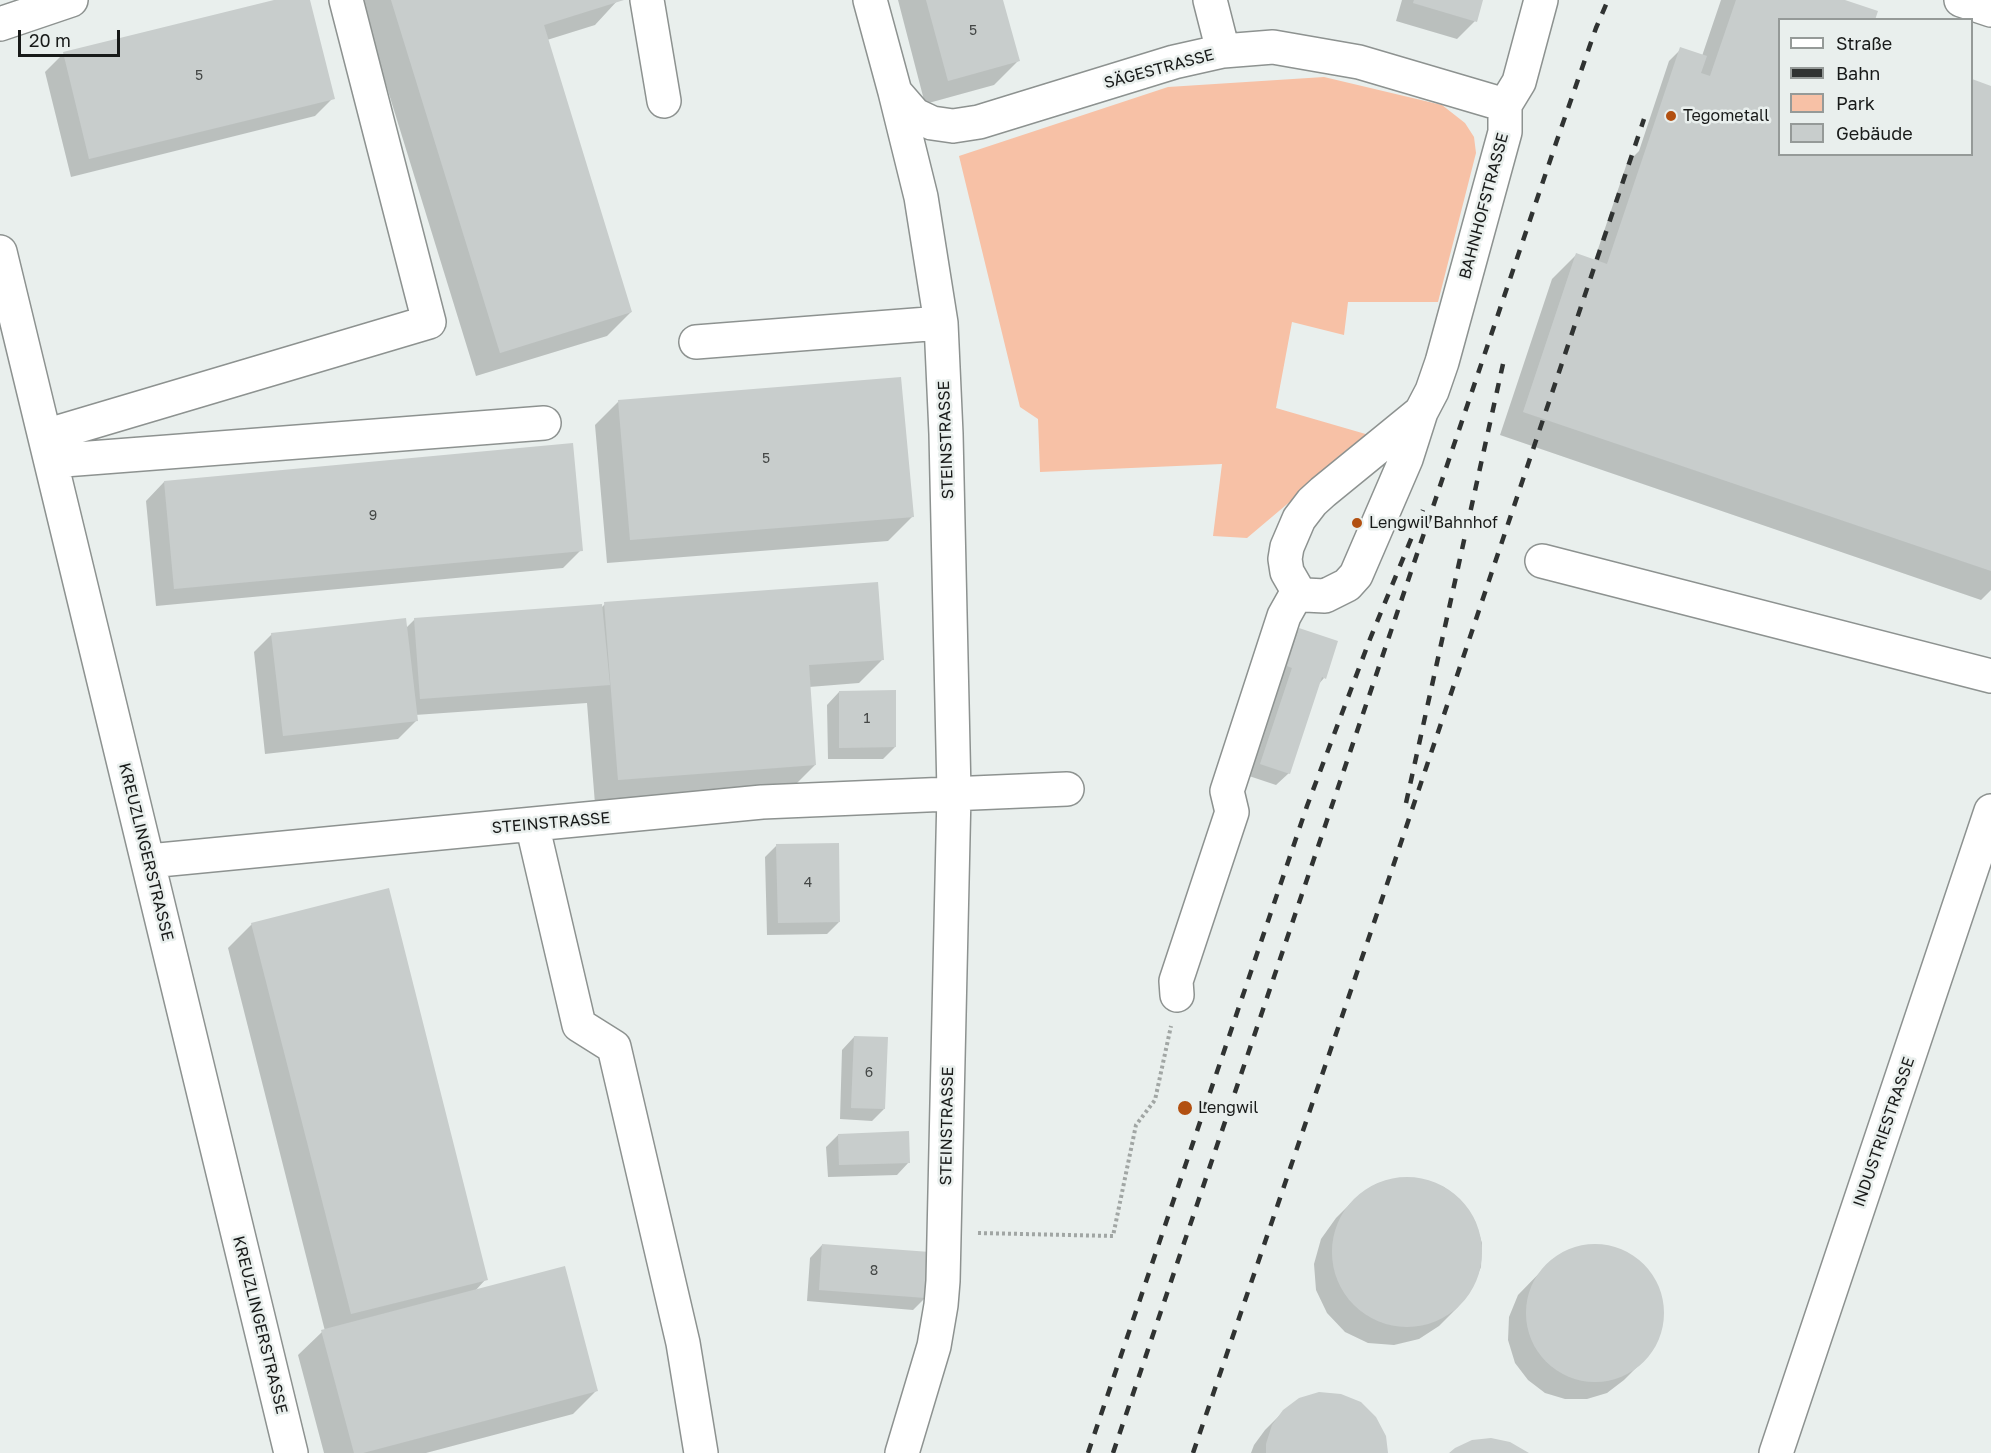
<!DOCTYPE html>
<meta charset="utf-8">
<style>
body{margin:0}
#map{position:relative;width:1991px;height:1453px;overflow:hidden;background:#e9efed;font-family:"Golos Text",sans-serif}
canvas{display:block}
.legend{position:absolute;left:1778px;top:18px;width:195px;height:138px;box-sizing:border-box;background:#e9efed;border:2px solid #959a98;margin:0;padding:8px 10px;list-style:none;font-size:18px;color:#181a19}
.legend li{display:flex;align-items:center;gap:12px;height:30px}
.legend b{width:30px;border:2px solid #959a98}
.scale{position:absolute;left:18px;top:30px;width:102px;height:27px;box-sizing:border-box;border:3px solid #181a19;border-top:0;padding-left:8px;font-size:18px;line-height:21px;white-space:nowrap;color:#181a19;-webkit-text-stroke:4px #e9efed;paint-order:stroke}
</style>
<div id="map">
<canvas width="1991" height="1453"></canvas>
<ul class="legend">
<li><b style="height:8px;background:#fff"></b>Straße</li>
<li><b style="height:8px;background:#303332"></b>Bahn</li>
<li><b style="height:16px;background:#f7c1a6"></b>Park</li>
<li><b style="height:16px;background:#c8cdcc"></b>Gebäude</li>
</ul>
<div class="scale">20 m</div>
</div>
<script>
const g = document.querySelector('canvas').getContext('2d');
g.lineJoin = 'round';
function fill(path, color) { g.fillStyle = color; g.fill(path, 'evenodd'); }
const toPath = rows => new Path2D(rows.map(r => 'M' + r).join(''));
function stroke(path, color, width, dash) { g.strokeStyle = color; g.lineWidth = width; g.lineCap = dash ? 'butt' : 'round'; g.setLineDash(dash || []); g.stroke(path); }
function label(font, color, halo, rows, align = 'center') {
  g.font = font + ' "Golos Text",sans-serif'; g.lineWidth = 5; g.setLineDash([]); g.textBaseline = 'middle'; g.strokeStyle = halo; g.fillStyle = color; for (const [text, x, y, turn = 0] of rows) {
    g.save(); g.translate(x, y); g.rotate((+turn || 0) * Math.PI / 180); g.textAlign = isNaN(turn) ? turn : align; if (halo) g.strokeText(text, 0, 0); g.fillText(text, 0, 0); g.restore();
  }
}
const green = toPath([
 [1324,77,1442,105,1465,123,1474,137,1476,153,1438,302,1348,302,1344,335,1292,322,1276,408,1369,435,1247,538,1213,536,1222,464,1040,472,1038,419,1020,407,959,156,1168,87]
]);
const shadow = toPath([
 [280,0,309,0,333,98,315,116,71,177,45,72,63,54],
 [360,0,618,0,595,25,547,40,631,312,607,336,476,376],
 [898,0,1002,0,1018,61,994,85,925,104],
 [1402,0,1481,0,1475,21,1457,39,1396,21],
 [1721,0,1840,0,1780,20,1780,154,1972,154,1972,81,1991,87,1991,590,1981,600,1500,435,1552,279,1576,255,1594,261,1627,163,1639,151,1669,61,1681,49,1702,56],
 [619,401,912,517,888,541,607,563,595,425],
 [164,482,581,550,563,568,156,606,146,501],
 [605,604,883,659,859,683,809,687,815,765,791,789,595,804,587,703,415,715,416,721,398,739,265,754,254,652,272,634,406,628,415,619,601,608],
 [1300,629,1324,678,1318,685,1289,773,1276,785,1249,776,1281,680,1276,678,1288,641],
 [839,692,895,747,883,759,828,759,827,705],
 [777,845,839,922,827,934,767,935,765,857],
 [252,924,486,1279,475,1291,597,1390,573,1414,426,1453,324,1453,298,1355,322,1332,325,1331,228,948],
 [854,1037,884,1109,872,1121,840,1119,842,1050],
 [838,1135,909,1162,897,1175,828,1177,826,1147],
 [1399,1178,1422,1179,1444,1187,1462,1202,1475,1221,1482,1243,1481,1267,1472,1288,1458,1307,1439,1326,1419,1339,1394,1345,1368,1343,1345,1332,1327,1313,1316,1290,1314,1264,1321,1239,1336,1218,1355,1199,1376,1184],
 [822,1245,925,1298,913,1310,807,1301,810,1258],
 [1598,1245,1621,1251,1640,1263,1655,1282,1662,1302,1661,1324,1655,1344,1643,1361,1624,1380,1607,1393,1587,1399,1565,1399,1545,1393,1528,1380,1515,1363,1508,1340,1509,1317,1518,1295,1553,1259,1574,1248],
 [1284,1411,1386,1453,1251,1453,1254,1445,1265,1430]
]);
const building = toPath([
 [274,0,310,0,335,99,89,159,63,52],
 [391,0,624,0,544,25,632,312,500,353],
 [926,0,1003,0,1020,61,948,81],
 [1414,0,1483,0,1477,22,1413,3],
 [1736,0,1845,0,1878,11,1875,20,1780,20,1780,154,1972,154,1972,79,1991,86,1991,571,1523,412,1576,253,1607,264,1680,47,1707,56,1701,73,1710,76],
 [901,377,914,517,630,540,618,400],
 [573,443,583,551,174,589,164,481],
 [878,582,884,660,809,665,816,765,618,780,604,602],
 [602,604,610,685,420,699,414,618],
 [406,618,418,721,283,736,271,633],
 [1299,628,1338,641,1326,679,1322,677,1290,774,1260,764,1292,668,1287,666],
 [896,690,896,747,839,748,839,691],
 [839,843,840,922,778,923,776,844],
 [389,888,488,1280,351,1314,251,923],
 [854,1036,888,1037,885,1109,851,1108],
 [909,1131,910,1163,839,1165,838,1134],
 '1332 1252a75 75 0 1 1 150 0a75 75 0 1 1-150 0Z',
 [822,1244,930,1252,926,1298,819,1290],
 '1526 1313a69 69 0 1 1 138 0a69 69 0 1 1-138 0Z',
 [565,1266,598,1391,363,1453,354,1453,321,1330],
 [1319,1392,1341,1394,1361,1402,1376,1417,1386,1436,1388,1453,1266,1453,1266,1444,1272,1425,1283,1410,1299,1398],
 [1491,1438,1510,1442,1529,1453,1449,1453,1455,1448,1472,1440]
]);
const path = toPath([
 [978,1233,1113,1236,1136,1125,1155,1100,1171,1026]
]);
const minor = toPath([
 [647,0,664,101],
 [870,0,895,92,921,197,941,323,946,434,954,793,943,1281,941,1305,934,1346,902,1453],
 [1210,0,1223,51],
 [1961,0,1991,10],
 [0,24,71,0],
 [895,92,915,115,932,123,953,126,979,122,1174,62,1223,51,1273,47,1359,62,1505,105],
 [0,252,291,1453],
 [696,342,941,323],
 [1421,412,1323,492,1312,502,1299,519,1287,547,1285,559,1287,572,1298,591,1305,595,1325,596,1347,585,1356,575,1406,459,1421,412,1432,391,1442,362,1505,132,1505,105,1519,82,1541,0],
 [45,436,429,322,346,0],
 [51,461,544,423],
 [1542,561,1991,676],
 [532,824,579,1025,614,1047,683,1343,701,1453],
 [149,861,762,802,1067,789],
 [1177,995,1176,981,1232,812,1227,791,1284,616,1298,591],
 [1776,1453,1991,811]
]);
const rail = toPath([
 [1406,803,1503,364],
 [1088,1453,1307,806,1370,639,1423,510],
 [1113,1453,1556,143,1596,28,1608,0],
 [1193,1453,1380,905,1644,119]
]);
const markers = [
 [1671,116,6,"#b25011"],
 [1357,523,6,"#b25011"],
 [1185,1108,8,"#b25011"]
];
const numberNames = [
 ["5",973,31],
 ["5",199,76],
 ["5",766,459],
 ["9",373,516],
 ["1",867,719],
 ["4",808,883],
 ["6",869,1073],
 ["8",874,1271]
];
const streetNames = [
 ["SÄGESTRASSE",1159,69,-15],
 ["BAHNHOFSTRASSE",1484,206,-75],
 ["STEINSTRASSE",946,440,-92],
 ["STEINSTRASSE",551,823,-5],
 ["KREUZLINGERSTRASSE",146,852,76],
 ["STEINSTRASSE",947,1126,-89],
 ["INDUSTRIESTRASSE",1884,1132,-71],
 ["KREUZLINGERSTRASSE",260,1325,76]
];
const poiNames = [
 ["Tegometall",1683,116],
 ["Lengwil Bahnhof",1369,523],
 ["Lengwil",1198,1108]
];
fill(green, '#f7c1a6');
fill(shadow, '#0003');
fill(building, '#c8cdcc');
stroke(minor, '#8d9290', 36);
stroke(path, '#a1a6a4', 4, [3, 3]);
stroke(minor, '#fff', 33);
stroke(rail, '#303332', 4.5, [10, 10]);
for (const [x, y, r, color] of markers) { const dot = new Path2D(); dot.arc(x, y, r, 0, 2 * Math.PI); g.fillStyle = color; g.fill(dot); stroke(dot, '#e9efed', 2); }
label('14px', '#444746', null, numberNames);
label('16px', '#181a19', '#e9efed', streetNames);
label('16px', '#181a19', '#e9efed', poiNames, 'left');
</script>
